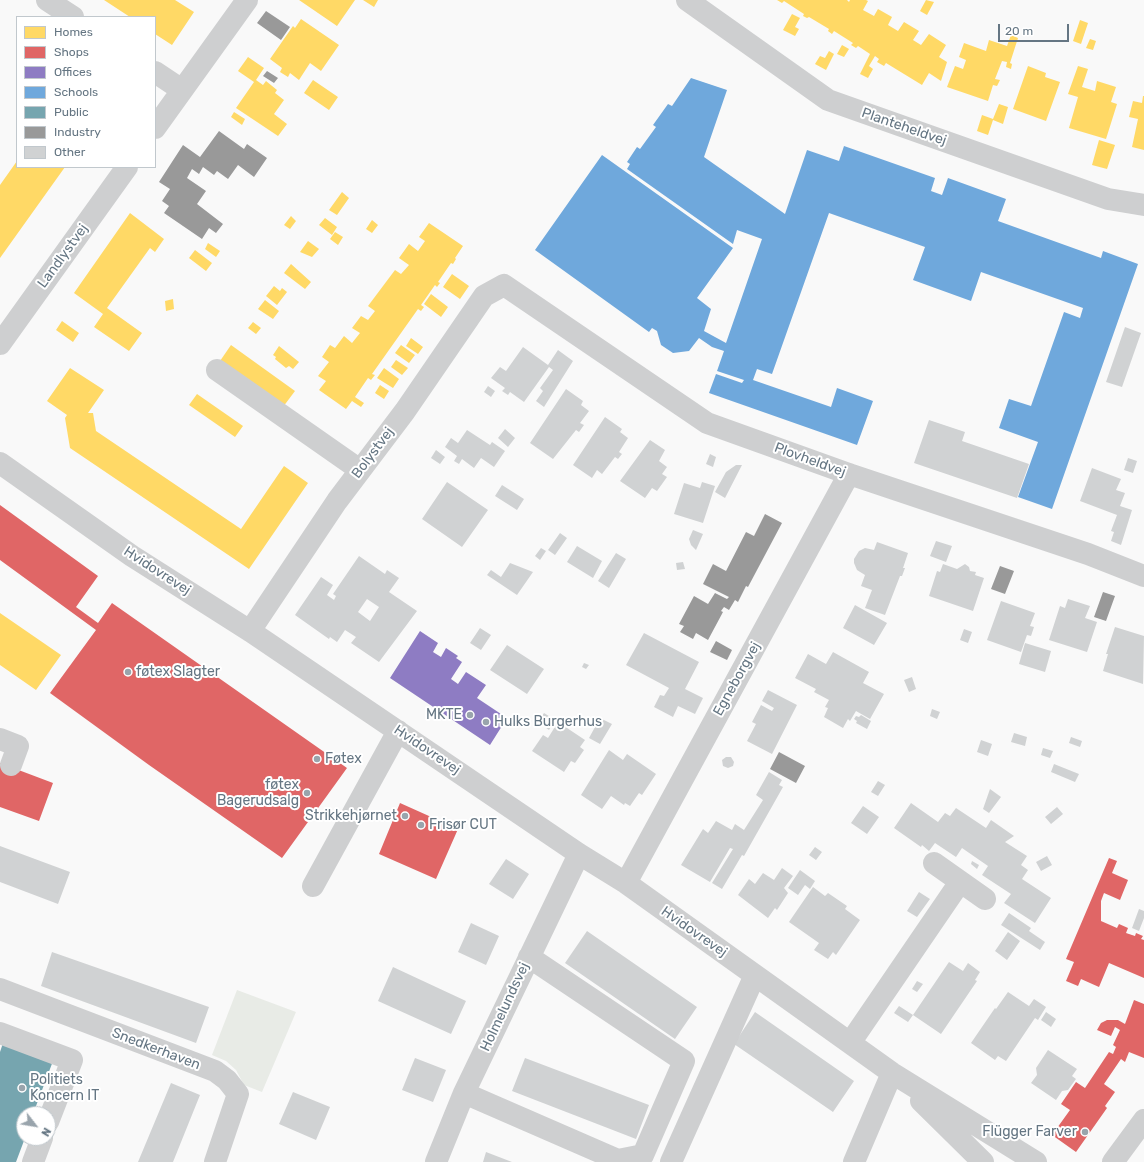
<!DOCTYPE html>
<meta charset="utf-8">
<style>
body{margin:0}
#map{position:relative;width:1144px;height:1162px;overflow:hidden;background:#f9f9f9;font-family:Rubik,sans-serif}
canvas{display:block}
.legend{position:absolute;left:16px;top:16px;width:140px;height:152px;box-sizing:border-box;background:#fff;border:1px solid #c1c8cd;margin:0;padding:5px 7px;list-style:none;font-size:12px;color:#657683}
.legend li{display:flex;align-items:center;gap:8px;height:20px}
.legend b{width:20px;border:1px solid #c1c8cd}
.north{position:absolute;left:16px;top:1106px;width:40px;height:40px;box-sizing:border-box;background:#fff;border:1px solid #c1c8cd;border-radius:50%;rotate:121deg;font-size:11px;font-weight:700;line-height:16px;text-align:center;color:#657683}
.north::after{content:'';display:block;margin:auto;width:14px;height:18px;background:#99a4ac;clip-path:polygon(50% 0,100% 100%,50% 72%,0 100%)}
.scale{position:absolute;left:998px;top:24px;width:71px;height:18px;box-sizing:border-box;border:2px solid #657683;border-top:0;padding-left:5px;font-size:12px;line-height:14px;white-space:nowrap;color:#657683;-webkit-text-stroke:3px #fff;paint-order:stroke}
</style>
<div id="map">
<canvas width="1144" height="1162"></canvas>
<ul class="legend">
<li><b style="height:11px;background:#ffd966"></b>Homes</li>
<li><b style="height:11px;background:#e06666"></b>Shops</li>
<li><b style="height:11px;background:#8e7cc3"></b>Offices</li>
<li><b style="height:11px;background:#6fa8dc"></b>Schools</li>
<li><b style="height:11px;background:#76a5af"></b>Public</li>
<li><b style="height:11px;background:#999"></b>Industry</li>
<li><b style="height:11px;background:#d0d2d3"></b>Other</li>
</ul>
<div class="north">N</div>
<div class="scale">20 m</div>
</div>
<script>
const g = document.querySelector('canvas').getContext('2d');
g.lineJoin = 'round';
function fill(path, color) { g.fillStyle = color; g.fill(path, 'evenodd'); }
const toPath = rows => new Path2D(rows.map(r => 'M' + r).join(''));
function stroke(path, color, width, dash) { g.strokeStyle = color; g.lineWidth = width; g.lineCap = dash ? 'butt' : 'round'; g.setLineDash(dash || []); g.stroke(path); }
function label(font, color, halo, rows, align = 'center') {
  g.font = font + ' Rubik,sans-serif'; g.lineWidth = 4; g.setLineDash([]); g.textBaseline = 'middle'; g.strokeStyle = halo; g.fillStyle = color; for (const [text, x, y, turn = 0] of rows) {
    g.save(); g.translate(x, y); g.rotate((+turn || 0) * Math.PI / 180); g.textAlign = isNaN(turn) ? turn : align; if (halo) g.strokeText(text, 0, 0); g.fillText(text, 0, 0); g.restore();
  }
}
const green = toPath([
 [237,990,296,1012,262,1092,244,1085,236,1070,226,1061,212,1055]
]);
const homes = toPath([
 [104,0,175,0,194,12,172,45,155,34,155,17,130,17],
 [299,0,355,0,337,26],
 [363,0,378,0,374,7],
 [777,0,847,0,849,2,850,0,866,0,868,1,863,10,874,16,878,9,892,17,888,25,898,31,904,22,919,31,913,40,921,45,929,34,946,45,939,57,947,62,941,81,929,73,922,85,886,63,884,66,877,62,879,59,875,56,869,66,873,69,868,78,860,74,870,54,858,46,856,48,851,45,853,43,834,31,832,34,828,31,829,29,809,17,807,18,803,16,804,14,784,1,782,3],
 [926,0,934,2,927,15,920,11],
 [792,14,800,18,795,27,799,29,795,36,783,30],
 [301,19,339,45,321,71,310,63,299,80,290,73,288,77,280,72,282,68,270,59,293,26,295,28],
 [1080,20,1088,23,1081,44,1073,41],
 [1011,35,1018,38,1010,63,1012,64,1011,69,1006,67,1007,62,1002,61,995,79,1000,80,997,86,993,85,988,101,947,87,955,66,963,69,966,60,959,57,964,43,986,51,989,40,1007,46],
 [1090,39,1096,41,1093,50,1086,48],
 [842,45,849,49,844,57,837,54],
 [829,51,834,54,826,70,815,64,820,56,825,58],
 [248,57,264,68,256,80,263,85,266,81,277,90,275,93,284,100,274,114,287,124,278,136,236,108,254,82,238,71],
 [1028,66,1046,73,1045,77,1060,82,1046,121,1013,109],
 [1078,66,1088,69,1082,87,1095,91,1097,81,1116,87,1111,102,1117,104,1106,139,1069,128,1078,97,1068,94],
 [313,80,338,97,329,110,304,93],
 [1143,96,1144,96,1144,150,1132,147,1138,119,1129,117,1133,101,1142,103],
 [999,104,1008,107,1003,124,993,120,988,135,977,131,982,115,993,119],
 [234,112,245,119,242,125,231,117],
 [1099,140,1115,145,1107,169,1092,165],
 [17,161,17,167,65,167,0,258,0,185],
 [342,192,349,198,337,215,329,210],
 [130,213,164,239,155,252,150,248,107,308,142,333,129,351,94,327,103,314,74,293],
 [291,216,296,221,290,229,284,225],
 [325,218,337,227,332,235,319,225],
 [372,220,378,225,372,233,366,229],
 [429,223,463,246,455,258,456,259,453,264,451,263,438,282,440,283,437,287,435,285,421,305,424,307,421,311,418,309,372,374,375,375,371,380,368,378,355,397,364,403,361,407,352,401,346,409,319,390,326,381,318,376,329,362,322,357,330,345,335,348,344,336,352,343,360,333,352,328,361,316,368,320,375,311,368,306,395,270,401,274,409,265,399,258,409,244,418,251,425,241,419,237],
 [335,232,343,237,338,245,330,239],
 [308,241,319,249,312,257,300,252],
 [208,243,220,251,216,257,205,249],
 [195,250,212,263,206,271,189,258],
 [291,264,311,282,305,289,284,273],
 [452,274,469,286,460,299,443,287],
 [274,286,280,291,282,288,287,292,277,305,266,296],
 [431,294,448,307,441,317,424,304],
 [173,299,174,309,166,311,165,301],
 [265,300,279,311,273,319,258,309],
 [62,321,79,333,73,342,56,330],
 [253,322,261,328,256,334,248,328],
 [411,338,423,347,418,354,406,346],
 [231,345,295,391,283,407,220,361],
 [401,345,415,355,409,363,395,353],
 [279,346,299,362,293,369,289,366,286,368,275,359,276,357,273,355],
 [396,360,408,368,402,375,391,367],
 [70,368,104,390,88,413,93,413,96,431,241,529,284,466,308,483,249,569,70,448,65,418,67,415,47,401],
 [384,368,399,379,393,388,377,378],
 [380,385,389,391,384,399,375,393],
 [197,394,243,426,235,437,189,405],
 [0,613,61,655,36,690,0,665]
]);
const shops = toPath([
 [0,505,98,576,76,607,98,623,112,603,347,768,282,858,149,765,50,693,96,630,0,560],
 [0,763,53,783,39,821,0,807],
 [400,803,458,829,436,879,379,854],
 [1109,858,1117,861,1112,873,1128,880,1120,900,1104,893,1101,901,1101,921,1117,928,1119,924,1128,928,1126,933,1135,936,1136,933,1143,936,1141,939,1144,940,1144,978,1109,963,1099,987,1081,979,1078,986,1066,981,1074,962,1066,959],
 [1134,1000,1144,1004,1144,1058,1129,1052,1125,1062,1121,1059,1104,1084,1115,1092,1105,1106,1107,1108,1076,1152,1052,1135,1070,1110,1061,1104,1076,1082,1085,1088,1109,1052,1113,1054,1116,1047,1113,1045,1120,1030,1115,1027,1111,1036,1097,1030,1101,1023,1107,1020,1118,1020,1125,1024]
]);
const offices = toPath([
 [420,631,438,643,433,652,441,657,446,648,458,656,456,658,462,662,451,679,458,684,466,672,486,685,477,698,507,718,490,745,390,678]
]);
const schools = toPath([
 [691,78,727,90,704,157,785,214,807,150,839,161,844,146,935,178,931,191,942,195,948,178,1006,199,998,221,1101,258,1103,251,1138,264,1052,509,1018,497,1038,442,999,428,1009,399,1031,406,1064,312,1080,318,1083,308,981,272,971,301,913,280,925,247,829,213,772,374,757,369,753,380,831,407,837,388,873,401,857,445,709,393,716,374,742,383,744,380,717,371,724,351,712,347,699,338,689,351,673,353,661,345,657,331,652,328,649,332,535,250,602,155,733,248,697,298,711,309,704,331,726,343,762,239,737,230,733,244,627,169,630,164,627,162,637,147,640,149,656,127,653,125,668,104,672,106]
]);
const public = toPath([
 [3,1043,53,1061,33,1114,24,1114,25,1138,16,1162,0,1162,0,1052]
]);
const industry = toPath([
 [266,11,290,27,281,40,257,23],
 [267,71,278,78,274,83,263,76],
 [219,131,244,149,247,144,267,158,254,177,238,165,228,179,217,171,214,175,203,167,199,174,192,169,187,178,206,191,197,204,223,224,216,233,209,228,202,239,164,213,169,206,162,201,170,189,159,182,183,145,200,157],
 [765,514,782,523,748,587,746,586,738,602,735,600,729,610,724,607,721,611,723,612,708,640,696,633,693,639,680,632,684,626,679,624,694,596,708,604,715,593,727,599,729,597,703,584,713,564,726,571,746,532,754,536],
 [1000,566,1014,571,1005,594,991,589],
 [1103,592,1115,596,1106,621,1094,617],
 [716,641,732,650,727,660,710,652],
 [779,752,805,766,796,783,770,769]
]);
const building = toPath([
 [1125,327,1141,333,1122,387,1106,382],
 [523,347,548,365,558,350,573,361,544,407,536,401,543,391,540,388,553,370,549,367,524,402,510,392,508,395,502,391,505,388,491,378,500,367,506,371],
 [488,386,495,391,491,397,484,392],
 [566,389,583,401,581,405,589,411,580,423,584,425,579,432,576,430,553,459,530,443],
 [605,417,622,429,620,432,628,438,619,452,622,454,618,459,615,457,602,474,597,470,592,478,573,465],
 [929,420,965,432,962,441,1029,464,1017,498,914,463],
 [505,429,515,438,508,447,498,438],
 [467,430,490,445,492,442,505,451,494,467,481,458,474,468,462,459,459,464,454,461,457,456,445,447,451,438,458,443],
 [650,440,665,450,659,461,667,467,662,474,667,477,657,491,652,488,645,498,620,481],
 [436,450,445,457,440,464,431,458],
 [710,454,716,457,713,467,706,464],
 [1128,458,1137,461,1133,473,1124,470],
 [736,465,742,465,725,498,715,492,726,472],
 [1092,468,1121,479,1116,490,1125,493,1120,506,1132,510,1121,545,1111,541,1114,532,1111,531,1117,515,1080,501],
 [447,482,488,510,462,547,422,519],
 [702,482,715,486,703,523,674,514,684,483,700,488],
 [502,485,524,499,517,510,495,496],
 [693,530,703,534,696,550,691,545,689,539],
 [560,533,567,538,555,555,548,550],
 [936,541,952,546,946,562,930,556],
 [877,542,908,553,903,568,905,568,902,576,900,576,885,615,865,608,872,590,861,586,865,575,857,570,854,563,854,559,859,551,865,548,874,550],
 [577,546,602,561,593,578,567,562],
 [541,548,546,551,540,560,535,556],
 [616,553,626,559,609,588,598,581],
 [359,556,385,574,387,570,399,578,389,592,417,611,379,662,351,643,356,637,345,630,337,642,330,637,329,639,295,615,321,577,333,585,327,595,334,600,336,596,333,594],
 [367,599,379,607,370,621,358,612],
 [683,562,685,569,677,570,676,563],
 [510,563,533,572,517,595,487,575,491,570,501,577],
 [943,564,957,569,965,564,969,567,970,571,976,572,975,575,984,578,973,611,929,596,937,571,940,572],
 [1068,599,1090,606,1085,618,1097,622,1087,652,1049,640,1060,606,1065,608],
 [1001,601,1035,613,1030,626,1034,627,1031,636,1027,635,1021,652,987,640],
 [855,605,887,623,874,645,843,628],
 [1115,627,1144,636,1143,684,1103,671,1108,654,1106,654],
 [480,628,491,635,481,650,470,643],
 [964,629,972,632,968,643,960,640],
 [644,633,699,662,685,689,703,698,695,714,678,706,673,717,654,707,660,695,664,696,669,688,626,665],
 [1025,643,1051,651,1045,672,1019,664],
 [507,645,544,669,527,694,490,670],
 [833,652,869,672,863,683,884,694,870,719,856,711,850,721,848,719,843,728,824,717,828,708,825,707,829,700,814,692,816,689,795,678,808,654,826,664],
 [584,663,589,665,586,669,582,667],
 [912,677,916,689,909,692,904,680],
 [768,690,797,705,772,754,747,741,756,724,752,722,761,705,772,711,774,708,762,701],
 [932,709,940,712,937,719,930,716],
 [544,713,555,720,549,730,538,722],
 [861,715,871,721,867,729,856,723,857,721,854,719,856,716,859,717],
 [600,718,612,724,600,744,589,738],
 [558,722,585,740,580,747,584,750,575,763,571,761,564,772,532,751,543,735,548,738],
 [1014,733,1027,737,1025,746,1011,742],
 [1071,737,1082,741,1080,747,1069,743],
 [981,740,992,744,988,756,977,752],
 [1043,748,1053,751,1050,758,1041,755],
 [609,750,623,760,627,754,656,774,642,795,639,793,630,806,625,803,624,805,611,796,602,809,581,795],
 [726,757,731,757,734,762,733,766,728,768,723,766,722,760],
 [1054,764,1079,774,1075,782,1051,772],
 [769,772,782,780,779,785,783,787,744,856,742,855,722,889,712,883,733,849,730,848,710,882,681,865,703,829,708,833,716,821,732,830,735,824,744,830,763,800,756,795],
 [878,781,885,785,878,796,871,792],
 [990,789,1001,797,989,813,983,809],
 [911,803,938,822,945,813,950,816,956,808,986,828,991,820,1014,836,1005,842,1027,856,1021,865,1028,870,1022,879,1051,898,1035,923,1004,903,1011,894,982,875,988,866,962,848,956,857,935,843,929,851,922,845,921,847,894,828],
 [863,806,879,817,867,834,851,823],
 [1057,807,1063,814,1051,824,1045,817],
 [0,846,70,872,58,904,0,882],
 [815,847,822,852,816,860,809,855],
 [1047,856,1052,865,1041,871,1036,862],
 [506,859,529,874,513,899,489,884],
 [972,861,979,865,977,869,971,864],
 [782,868,793,876,784,888,788,893,777,910,775,908,768,918,738,895,749,879,755,884,763,873,774,880],
 [800,870,815,881,810,889,805,885,798,895,788,888],
 [813,887,825,896,828,893,847,906,845,909,860,920,836,955,833,952,828,959,814,950,819,943,789,922],
 [919,892,930,899,917,917,907,911],
 [1139,909,1144,911,1144,918,1139,931,1132,928],
 [1009,913,1031,928,1029,931,1045,942,1040,950,1001,925],
 [471,923,499,936,486,965,458,952],
 [587,931,697,1007,675,1039,565,963],
 [1008,932,1020,941,1007,960,995,951],
 [52,952,209,1007,196,1043,41,986],
 [949,962,963,971,968,963,980,972,975,980,977,981,941,1034,913,1015],
 [393,967,466,1001,451,1034,378,1001],
 [917,981,923,984,917,992,912,989],
 [1008,992,1029,1006,1034,999,1046,1007,1038,1020,1035,1018,1006,1061,998,1056,995,1060,971,1043,995,1008,996,1009],
 [899,1006,913,1015,908,1022,894,1013],
 [755,1012,854,1081,833,1112,734,1044],
 [1046,1012,1056,1019,1051,1027,1041,1020],
 [1048,1050,1077,1069,1072,1076,1076,1079,1068,1090,1062,1091,1056,1100,1031,1083,1037,1075,1036,1068],
 [415,1058,446,1070,433,1102,402,1090],
 [525,1058,649,1105,636,1139,512,1091],
 [171,1083,200,1095,173,1162,138,1162],
 [293,1092,330,1107,316,1140,279,1124],
 [486,1152,512,1162,483,1162]
]);
const minor = toPath([
 [47,0,73,17],
 [687,0,828,100,1108,199,1144,205],
 [155,72,182,90],
 [155,128,247,0],
 [0,344,127,167],
 [217,370,360,470],
 [0,463,132,556,250,631,579,854,626,883,892,1073,1036,1162],
 [250,631,337,501,405,411,484,296,504,285,707,423,849,474,1088,554,1144,576],
 [0,739,18,746,11,765],
 [934,863,985,899],
 [626,883,849,474],
 [313,886,398,731],
 [529,957,684,1061,643,1155,618,1160],
 [0,989,215,1071,227,1080,238,1094,215,1162],
 [0,1033,72,1060,48,1122],
 [850,1043,960,882],
 [464,1093,618,1160,617,1162],
 [921,1101,983,1162],
 [33,1162,42,1138],
 [436,1162,464,1093,579,854],
 [671,1162,755,975],
 [854,1162,892,1073],
 [1113,1162,1144,1120]
]);
const markers = [
 [128,672,4,"#99a4ac"],
 [470,715,4,"#99a4ac"],
 [486,722,4,"#99a4ac"],
 [317,759,4,"#99a4ac"],
 [307,793,4,"#99a4ac"],
 [405,816,4,"#99a4ac"],
 [421,825,4,"#99a4ac"],
 [22,1088,4,"#99a4ac"],
 [1085,1132,4,"#99a4ac"]
];
const streetNames = [
 ["Planteheldvej",904,127,19],
 ["Landlystvej",63,256,-54],
 ["Bolystvej",373,453,-53],
 ["Plovheldvej",810,460,20],
 ["Hvidovrevej",157,571,33],
 ["Egneborgvej",737,679,-61],
 ["Hvidovrevej",427,750,34],
 ["Hvidovrevej",694,932,35],
 ["Holmelundsvej",505,1007,-65],
 ["Snedkerhaven",156,1049,21]
];
const poiNames = [
 ["føtex Slagter",136,672],
 ["MKTE",462,715,"right"],
 ["Hulks Burgerhus",494,722],
 ["Føtex",325,759],
 ["føtex",299,785,"right"],
 ["Bagerudsalg",299,801,"right"],
 ["Strikkehjørnet",397,816,"right"],
 ["Frisør CUT",429,825],
 ["Politiets",30,1080],
 ["Koncern IT",30,1096],
 ["Flügger Farver",1077,1132,"right"]
];
fill(green, '#e8ebe6');
fill(homes, '#ffd966');
fill(shops, '#e06666');
fill(offices, '#8e7cc3');
fill(schools, '#6fa8dc');
fill(public, '#76a5af');
fill(industry, '#999');
fill(building, '#d0d2d3');
stroke(minor, '#cecfd0', 22);
for (const [x, y, r, color] of markers) { const dot = new Path2D(); dot.arc(x, y, r, 0, 2 * Math.PI); g.fillStyle = color; g.fill(dot); stroke(dot, '#fff', 1.5); }
label('14px', '#657683', '#fff', streetNames);
label('14px', '#657683', '#fff', poiNames, 'left');
</script>
